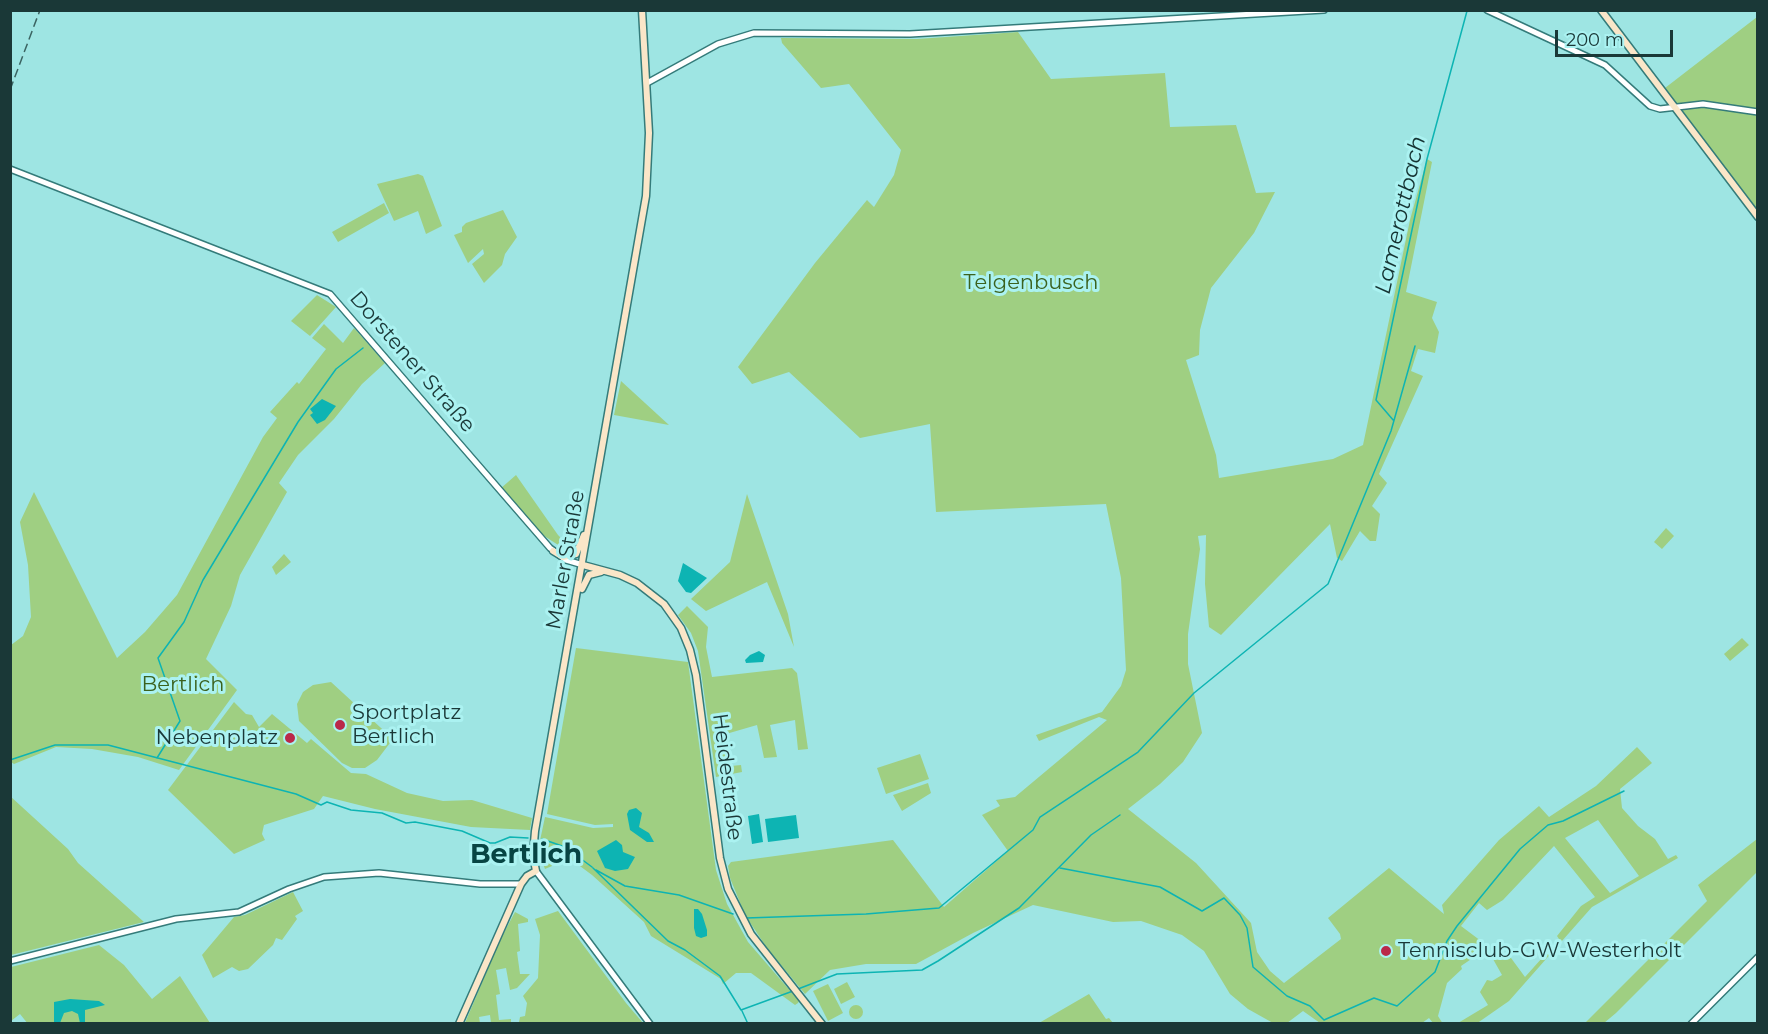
<!DOCTYPE html>
<meta charset="utf-8">
<style>
body{margin:0}
#map{position:relative;width:1768px;height:1034px;overflow:hidden;background:#9ee5e3;font-family:Montserrat,sans-serif}
canvas{display:block}
.frame{position:absolute;inset:0;border:12px solid #1a3837;pointer-events:none}
.scale{position:absolute;left:1555px;top:30px;width:118px;height:27px;box-sizing:border-box;border:3px solid #1a3837;border-top:0;padding-left:8px;font-size:18px;line-height:21px;white-space:nowrap;color:#1a3837;-webkit-text-stroke:4px #abf2f1;paint-order:stroke}
</style>
<div id="map">
<canvas width="1768" height="1034"></canvas>
<div class="frame"></div>
<div class="scale">200 m</div>
</div>
<script>
const g = document.querySelector('canvas').getContext('2d');
g.lineJoin = 'round';
function fill(path, color) { g.fillStyle = color; g.fill(path, 'evenodd'); }
const toPath = rows => new Path2D(rows.map(r => 'M' + r).join(''));
function stroke(path, color, width, dash) { g.strokeStyle = color; g.lineWidth = width; g.lineCap = dash ? 'butt' : 'round'; g.setLineDash(dash || []); g.stroke(path); }
function label(font, color, halo, rows, align = 'center') {
  g.font = font + ' Montserrat,sans-serif'; g.lineWidth = 6; g.setLineDash([]); g.textBaseline = 'middle'; g.strokeStyle = halo; g.fillStyle = color; for (const [text, x, y, turn = 0] of rows) {
    g.save(); g.translate(x, y); g.rotate((+turn || 0) * Math.PI / 180); g.textAlign = isNaN(turn) ? turn : align; if (halo) g.strokeText(text, 0, 0); g.fillText(text, 0, 0); g.restore();
  }
}
const green = toPath([
 [1757,17,1757,213,1665,88],
 [1018,32,1051,79,1165,73,1170,127,1236,125,1256,193,1275,192,1254,233,1211,288,1200,330,1199,355,1186,360,1216,455,1219,478,1333,459,1363,445,1410,220,1427,159,1432,162,1406,292,1437,302,1432,318,1439,332,1435,353,1418,349,1411,371,1423,376,1379,474,1387,483,1372,506,1380,514,1376,541,1370,541,1360,531,1342,561,1337,558,1330,524,1221,635,1209,627,1205,584,1206,535,1198,536,1200,549,1188,634,1188,664,1202,733,1183,762,1160,784,1128,809,1196,863,1251,923,1257,952,1270,971,1284,983,1341,939,1340,934,1328,918,1389,868,1444,914,1442,905,1499,840,1539,806,1549,817,1596,786,1637,747,1652,763,1620,789,1622,808,1638,826,1655,839,1668,859,1676,855,1678,858,1592,907,1509,1001,1476,1024,1458,1023,1488,1005,1480,992,1487,980,1492,981,1502,975,1493,959,1486,956,1496,950,1511,958,1525,977,1559,939,1557,936,1581,906,1595,897,1554,846,1503,900,1487,910,1479,903,1461,926,1489,947,1461,966,1462,969,1447,983,1438,1016,1443,1024,1433,1023,1429,1018,1422,1023,1320,1023,1303,1011,1287,1023,1273,1023,1248,1009,1230,994,1204,951,1182,935,1141,921,1113,922,1033,905,973,933,916,964,866,964,830,970,805,994,767,948,745,915,730,878,728,866,731,862,893,840,944,907,1008,851,982,815,1000,806,996,800,1015,797,1107,720,1099,717,1039,741,1036,735,1102,712,1121,686,1126,670,1121,578,1106,504,936,512,930,424,860,438,789,372,752,384,738,367,815,263,867,200,874,207,894,175,901,150,849,84,821,88,782,43,781,38,917,39],
 [1598,820,1639,876,1610,893,1565,838],
 [418,174,423,176,442,226,426,234,418,211,394,221,377,184],
 [384,203,389,213,338,242,332,232],
 [503,210,517,237,505,254,502,265,484,283,472,264,484,254,483,249,468,263,454,235,462,232,462,227,466,223],
 [317,295,336,307,310,336,291,321],
 [324,324,343,343,354,328,385,363,362,384,334,419,298,455,279,483,287,492,240,575,231,606,206,659,237,690,179,770,138,757,92,749,56,747,14,764,11,762,11,645,23,636,31,617,28,565,20,522,34,492,117,658,145,632,177,595,263,437,277,418,270,412,297,382,299,384,326,349,312,338],
 [621,381,669,425,614,415],
 [516,475,558,535,571,548,569,552,535,530,500,489],
 [747,494,788,614,794,647,767,582,706,611,691,599,730,562],
 [1666,528,1674,536,1662,549,1654,542],
 [284,554,291,562,276,575,272,567],
 [687,606,708,627,706,647,712,677,792,668,797,673,808,749,798,750,795,720,770,725,777,757,764,758,757,725,726,734,727,757,731,766,741,765,742,772,716,777,698,651,691,633,678,615],
 [1742,638,1749,645,1730,661,1724,654],
 [576,648,688,662,716,870,727,904,748,942,799,1001,798,1003,795,1005,751,973,736,973,723,984,721,979,651,936,644,922,592,875,561,852,547,858,552,866,545,869,538,850,545,817,593,828,613,827,613,824,595,825,547,814],
 [331,682,393,739,377,760,365,768,352,768,342,763,299,721,297,704,303,692,313,685],
 [234,702,246,714,252,715,259,727,272,714,307,743,311,739,351,773,366,774,407,793,443,801,472,800,532,818,530,830,471,827,375,809,323,796,314,809,264,825,262,834,265,840,234,854,168,790],
 [920,754,929,779,886,794,877,768],
 [928,783,931,793,902,811,893,795],
 [10,796,68,849,78,863,144,922,11,955],
 [1757,839,1757,872,1616,1013,1604,1023,1585,1023,1707,901,1698,885],
 [293,892,303,911,295,916,297,919,282,940,276,938,273,945,248,969,239,971,232,967,213,978,202,955,234,917,245,915],
 [558,911,626,1003,643,1023,519,1022,520,1017,525,1016,527,1003,523,996,538,978,540,935,535,919],
 [515,912,528,919,528,922,518,924,520,951,517,952,520,974,530,974,517,988,510,990,506,968,496,970,500,994,496,995,499,1020,511,1019,511,1023,491,1023,490,1015,479,1017,480,1023,465,1023,500,940],
 [99,945,124,965,152,999,180,976,210,1023,28,1024,20,1014,11,1021,11,967],
 [847,982,855,997,841,1004,834,989],
 [828,984,843,1013,828,1021,813,991],
 [1089,994,1106,1019,1109,1018,1113,1023,1039,1023],
 '849 1012a7 7 0 1 1 14 0a7 7 0 1 1-14 0Z'
]);
const water = toPath([
 [322,399,336,406,325,420,317,424,310,415,313,413,310,409],
 [683,563,707,578,691,593,686,592,678,581],
 [759,651,765,655,763,662,746,663,745,660,750,655],
 [636,808,642,813,639,827,649,833,654,842,647,842,630,830,627,814,629,810],
 [759,814,763,842,752,844,748,816],
 [796,815,799,838,768,842,765,819],
 [616,840,622,845,623,852,635,857,628,869,615,871,605,868,597,851],
 [694,909,698,909,702,914,707,930,707,936,701,938,696,936,694,928],
 [70,999,99,1001,105,1005,85,1010,85,1023,80,1023,78,1014,72,1011,64,1013,60,1023,54,1023,54,1002]
]);
const stream = toPath([
 [1394,421,1376,400,1427,159,1467,11],
 [157,758,180,721,158,658,184,622,203,580,298,422,336,369,363,348],
 [10,760,55,745,108,745,296,794,321,805,327,802,351,810,382,813,406,823,415,822,462,831,490,843,495,843,510,837,528,838],
 [542,839,565,847,592,867],
 [593,868,668,941,685,950,720,976,741,1010,793,991],
 [1060,868,1160,887,1202,911,1224,898,1240,915,1247,928,1253,967,1287,996,1310,1006,1324,1020,1374,998,1397,1006,1435,972,1447,941,1457,926,1520,849,1548,825,1563,821,1624,791],
 [596,870,625,886,679,895,733,914],
 [746,918,866,914,939,908,1033,830,1040,817,1138,752,1194,693,1328,584,1391,431,1415,346],
 [798,989,837,974,922,970,938,961,1019,908,1091,835,1120,815],
 [742,1011,748,1024]
]);
const tertiary = toPath([
 [1487,10,1605,65,1650,106,1660,109,1703,104,1758,112],
 [647,83,718,44,754,33,910,34,1324,10],
 [10,169,330,294,550,548,566,560,583,565],
 [536,871,650,1024],
 [10,961,176,919,239,912,289,889,324,877,379,873,480,884,521,884],
 [1691,1024,1758,957]
]);
const secondary = toPath([
 [1601,10,1758,217],
 [553,551,563,557,576,554,584,535],
 [583,565,620,575,637,583,664,604,681,628,690,650,696,675,720,858,728,889,751,934,822,1024],
 [582,589,589,575,601,572],
 [459,1024,521,884,527,876,536,871,533,855,535,831,646,196,649,133,642,10]
]);
const rail = toPath([
 [10,90,40,10]
]);
const markers = [
 [340,725,6,"#ba2949"],
 [290,738,6,"#ba2949"],
 [1386,951,6,"#ba2949"]
];
const parkNames = [
 ["Telgenbusch",1031,283],
 ["Bertlich",183,685]
];
const streetNames = [
 ["Dorstener Straße",412,362,49],
 ["Marler Straße",566,560,-80],
 ["Heidestraße",727,777,83]
];
const poiNames = [
 ["Sportplatz",352,713],
 ["Bertlich",352,737],
 ["Nebenplatz",278,738,"right"],
 ["Tennisclub-GW-Westerholt",1398,951]
];
const waterNames = [
 ["Lamerottbach",1401,215,-77]
];
const districtNames = [
 ["Bertlich",526,855]
];
fill(green, '#9fcf82');
fill(water, '#0db4b3');
stroke(stream, '#0db4b3', 1.5);
stroke(tertiary, '#347b7a', 8);
stroke(secondary, '#347b7a', 9);
stroke(tertiary, '#fff', 5);
stroke(secondary, '#fae6c8', 6);
stroke(rail, '#3b6462', 1.5, [9, 4.5]);
for (const [x, y, r, color] of markers) { const dot = new Path2D(); dot.arc(x, y, r, 0, 2 * Math.PI); g.fillStyle = color; g.fill(dot); stroke(dot, '#abf2f1', 2); }
label('21px', '#3b621e', '#abf2f1', parkNames);
label('21px', '#1a3837', '#abf2f1', streetNames);
label('21px', '#1a3837', '#abf2f1', poiNames, 'left');
label('italic 22px', '#153332', '#abf2f1', waterNames);
label('bold 27px', '#074443', '#abf2f1', districtNames);
</script>
